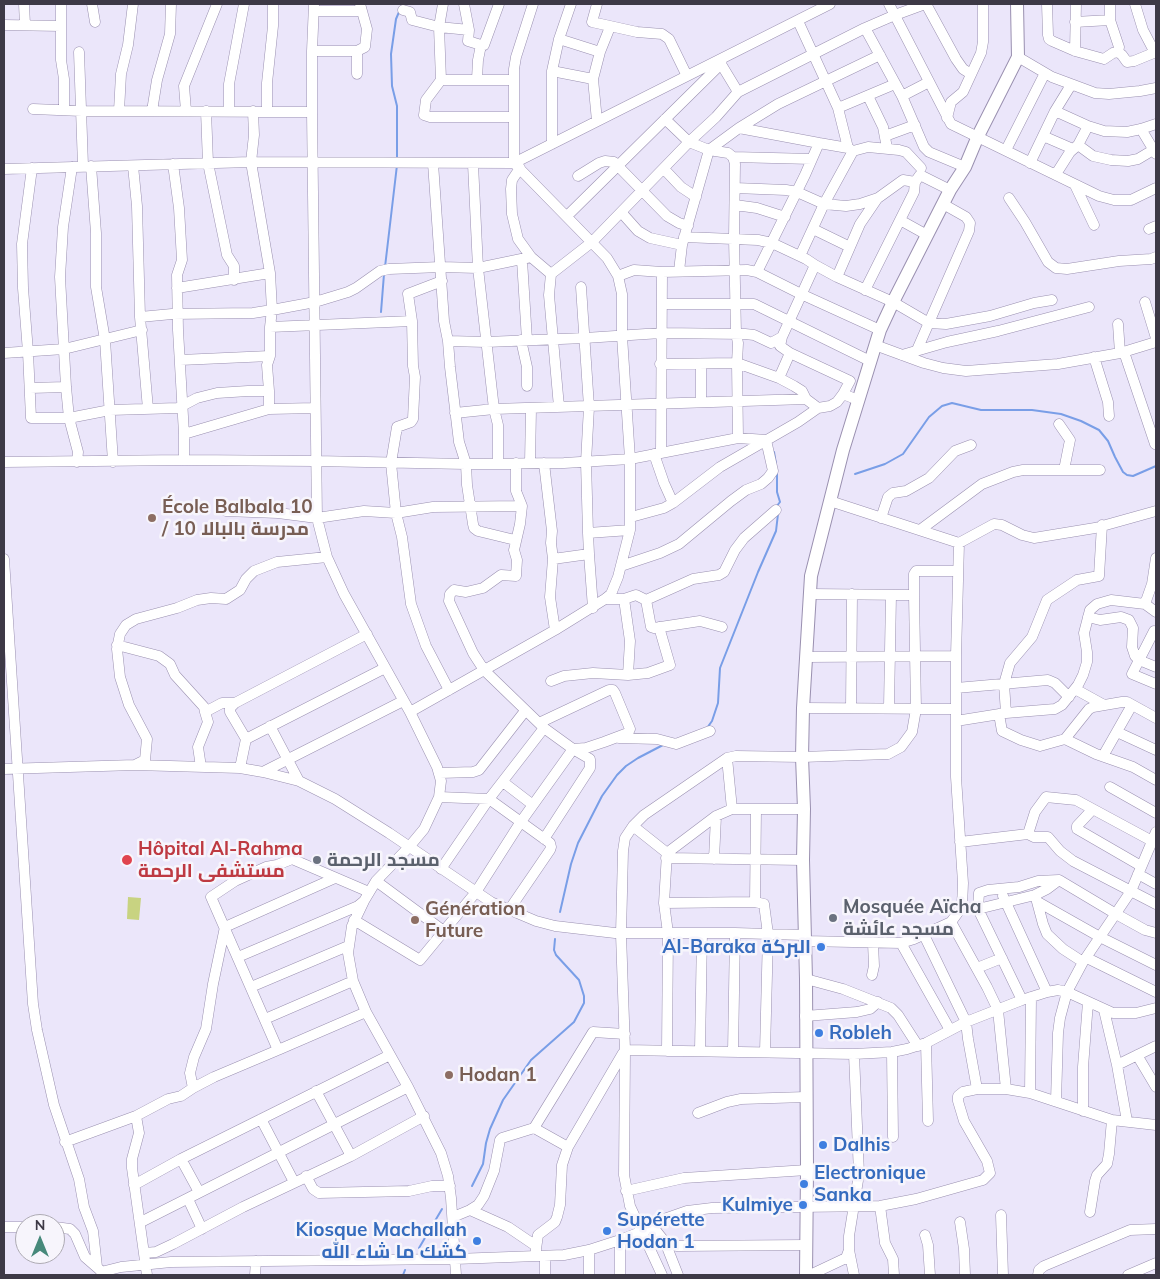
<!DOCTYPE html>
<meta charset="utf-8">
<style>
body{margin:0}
#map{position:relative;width:1160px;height:1279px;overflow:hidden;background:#ebe6fa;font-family:Mulish,sans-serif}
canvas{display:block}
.frame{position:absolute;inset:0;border:5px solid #3d3946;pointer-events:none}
.north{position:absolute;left:15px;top:1214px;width:50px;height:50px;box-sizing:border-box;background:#f7f5fc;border:1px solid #adaab3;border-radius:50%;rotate:0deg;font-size:14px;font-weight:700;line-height:20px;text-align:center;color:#3d3946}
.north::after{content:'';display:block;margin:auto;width:18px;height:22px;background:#47897b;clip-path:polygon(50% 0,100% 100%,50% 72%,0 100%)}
</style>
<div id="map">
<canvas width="1160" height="1279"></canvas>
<div class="frame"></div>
<div class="north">N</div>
</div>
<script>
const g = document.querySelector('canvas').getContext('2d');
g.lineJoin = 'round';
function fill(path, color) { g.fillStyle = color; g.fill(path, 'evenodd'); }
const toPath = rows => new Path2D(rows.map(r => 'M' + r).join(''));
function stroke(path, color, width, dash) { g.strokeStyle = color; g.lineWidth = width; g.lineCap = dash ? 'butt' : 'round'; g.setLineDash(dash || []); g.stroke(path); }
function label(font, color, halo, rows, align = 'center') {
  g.font = font + ' Mulish,Cairo,sans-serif'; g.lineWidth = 5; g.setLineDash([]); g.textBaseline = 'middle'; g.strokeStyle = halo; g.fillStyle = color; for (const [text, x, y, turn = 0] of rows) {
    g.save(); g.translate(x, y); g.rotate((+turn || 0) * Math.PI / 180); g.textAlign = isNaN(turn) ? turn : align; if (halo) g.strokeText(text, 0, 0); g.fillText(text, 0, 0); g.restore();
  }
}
const green = toPath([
 [128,897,141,898,139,920,127,919]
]);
const stream = toPath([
 [397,158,397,106,392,86,391,54,396,19,399,12],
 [385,267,397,165],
 [381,312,384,274],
 [774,452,776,464],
 [855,474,885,464,903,454,929,417,942,406,952,403,981,410,1032,410,1061,414,1081,421,1099,430,1108,441,1115,457,1123,472,1127,475,1133,476,1156,466],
 [776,507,780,502,777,492,777,474],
 [707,728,712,721,718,703,720,668,758,572,776,531,778,514],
 [560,912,571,864,578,843,602,796,617,775,626,766,638,758,663,745],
 [472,1186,483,1164,486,1143,490,1129,503,1100,531,1060,574,1022,584,1003,584,996,579,980,556,955,554,950,555,939],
 [419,1248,442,1209],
 [403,1275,405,1270]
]);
const minor = toPath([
 [24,4,25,25],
 [61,4,61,60,64,79,64,110],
 [92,4,95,22],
 [314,4,312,51,312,112,317,518,327,557,344,594,410,712,437,767,441,781,439,797,424,829,409,847,376,881,364,901,352,926,348,953,353,981,366,1012,408,1087,441,1153,448,1176,451,1198,456,1275],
 [443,4,439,27,441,80,426,100,424,115,430,117,514,117],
 [464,4,469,30,468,41,481,45],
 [597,4,592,22,637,32,662,34,669,39,687,76],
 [889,4,951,124,1099,196,1114,200,1131,200,1156,188],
 [926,4,956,59,963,69,971,74],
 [1047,4,1048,35,1049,39,1052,41,1075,51,1104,59,1113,53,1118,52,1122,55,1127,62,1134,61,1156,52],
 [1110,4,1110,20,1119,47,1118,52],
 [1135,4,1143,30,1155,53],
 [403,10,410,12,412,20,439,27,469,30],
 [314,11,361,11],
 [798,21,838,108,848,148],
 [1075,22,1110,20],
 [4,25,61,26],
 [865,28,902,96,924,147,929,152,965,167],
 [559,39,600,52],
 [312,51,357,51],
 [1075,51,1076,4],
 [79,52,83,166],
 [1018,57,1052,77,1095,93,1109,94,1140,91,1156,88],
 [721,64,738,92],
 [552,71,593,79],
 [357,74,357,51,365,47,367,29,360,4],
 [477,79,478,60,481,45,484,45,499,4],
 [441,80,514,80],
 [868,96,883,127,887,148],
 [902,96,929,82],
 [838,108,895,84],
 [33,109,82,111,312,112],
 [119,111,121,74,128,45,133,4],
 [152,111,157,80,170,34,171,4],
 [186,111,184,86,217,4],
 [206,111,208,163,227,255,234,266,234,280],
 [229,111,229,84,244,4],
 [253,111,254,135,251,162,270,273,272,310,270,327,270,356,267,365,269,391],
 [1055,111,1088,126,1104,131,1127,132,1141,129,1156,124],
 [267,112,267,83,273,26,273,4],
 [947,118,951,102,963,92,981,53,983,42,983,4],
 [597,121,593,79,600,52,610,27],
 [1088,126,1078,145,1093,156,1111,160,1128,161,1138,159,1153,150],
 [739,128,819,143],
 [1141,129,1156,154],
 [885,136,915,125],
 [1043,136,1073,149],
 [552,144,552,71,559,39,571,4],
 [1006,150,1045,73],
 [853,151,868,147,899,150,906,152,921,168],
 [733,157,812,159],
 [433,163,444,321,448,341,450,367,459,442,466,464,467,485,473,524,474,528,478,531,515,540],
 [1030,163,1055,111,1071,85],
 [173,164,179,208,182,260,177,275,178,330,184,434],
 [473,164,478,268,494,409,498,425,498,463],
 [91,166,96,233,96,287,105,340,113,462],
 [133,166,137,206,140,317,148,409],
 [72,167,63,227,60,277,66,387,69,418,78,452,77,462],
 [32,168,22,244,23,288,28,352,31,418,69,418,110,410,178,408,197,398,217,393,248,391,269,391,269,409],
 [520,168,512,180,511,189,512,214,518,239,531,257,551,274,549,295,559,407],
 [4,169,251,162,514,163,830,4],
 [664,169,681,187,696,197],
 [1056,174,1070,152,1078,145],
 [578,176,599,163,605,161,614,162,667,216,679,223,688,226],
 [1075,185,1094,225],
 [735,188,786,190,797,192,824,204,846,206,860,204,878,198,903,180,915,182],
 [1009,198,1025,222,1048,262,1056,268,1067,269,1119,261,1151,259,1156,257],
 [735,205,757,208,785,217],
 [621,212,638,231,650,238,682,245],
 [567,216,721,64,722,59],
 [900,220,927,235],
 [813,229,850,247],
 [1149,229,1156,226],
 [522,260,527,340],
 [815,265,837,277,893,302,929,323,946,324,990,316,1034,303,1052,300],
 [679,271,682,245,709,150,739,128,778,104,880,55],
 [757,272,805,175,819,143,848,148,853,151,824,204,800,256],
 [551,274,592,242,689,142,716,117,738,92,865,28,895,15,925,4],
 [618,276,634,270,662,272,747,270,757,272,801,294,880,330],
 [837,277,860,224,877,199],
 [442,281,408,294,412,321,413,366,415,377,413,419,411,422,397,427,391,463,396,513,402,537,411,604,426,646,449,690],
 [581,287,589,407,586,462,588,533],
 [177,288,270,273],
 [865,290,914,192,915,182,920,175,950,190],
 [1145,302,1156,338],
 [662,304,754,304,870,361],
 [140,317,172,314,253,313,272,310,315,302,348,292,356,288,380,271,389,269,441,267,478,268,531,257],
 [1118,324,1120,353],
 [270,327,412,321],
 [782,337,780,346,790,353,850,381,843,394],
 [521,340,527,367,527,386],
 [448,341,486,342,585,338,661,333,745,334,754,335,771,343,782,337,815,265,806,259,772,243,758,240,684,237],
 [875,345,924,363,943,368,966,371,1058,364,1120,353,1156,342],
 [917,350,969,231,970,223,966,217,943,204],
 [1124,352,1155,444],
 [4,353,64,349,142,330],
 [902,355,947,342,998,331,1089,307],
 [1094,357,1108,402,1109,416],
 [180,360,270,356],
 [660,364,737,363,738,343,736,333,734,238,735,164,733,157,728,153,709,150,689,142,665,119],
 [701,364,701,402],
 [779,378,790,353],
 [30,388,66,387],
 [455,413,494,409,806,399],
 [1059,424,1070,440,1064,470],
 [738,438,737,363,779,378,794,386,802,391,806,399,818,408],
 [661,452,662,272],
 [654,454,664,483,673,503],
 [184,460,184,434,269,409,315,408],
 [4,462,184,460,315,461,466,464,564,463,630,459,738,438,766,440,773,471,768,478,761,484,746,490,731,501,679,544,660,553,621,566],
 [516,463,516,491,522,506,520,524,514,550,517,560,516,576,501,575,483,588,466,592,454,590,450,594,449,601,473,653,484,670,544,728,573,749,590,759,590,768,544,839],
 [530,463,531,409],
 [544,463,552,531,551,543,553,559,550,597,555,630],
 [226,511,278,513,317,518,364,511,396,513,433,507,522,506],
 [631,517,664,508,673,503,720,467,798,422,818,408,830,406,837,402,843,394,858,400],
 [881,518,888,497,893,493,906,491,929,478,955,451,971,445],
 [920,530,982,484,1013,472,1023,470,1100,470],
 [959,543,994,524,1002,525,1022,535,1034,538,1095,528,1156,511],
 [589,554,593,608],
 [4,559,33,1004,37,1030,54,1105,79,1179,84,1207,93,1231,97,1267],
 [553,559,589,554,588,533,630,530],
 [914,595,914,574,916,571,958,571],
 [605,599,624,599,636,595,646,600,693,579,719,575,724,572,735,550,744,538,776,510],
 [646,600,651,627,654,628,700,621,722,627],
 [1145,604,1152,584,1156,558],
 [1088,617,1100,620,1121,617,1129,620,1133,628,1132,647,1135,656,1139,660,1156,667],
 [1154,631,1132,674,1156,684],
 [117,645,159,656,170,664,175,675,204,707,205,712],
 [807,657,956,656],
 [628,675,648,673,670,665,659,627],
 [551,681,564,676,593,673,628,675,630,641,624,599],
 [956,688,1048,680,1055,683,1069,697],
 [1075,689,1104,705],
 [889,707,891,595],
 [803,708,956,709],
 [851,708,852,594],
 [410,712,555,630,605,599,611,594,618,577,630,530,630,459,622,336,622,294,618,276,607,258,514,163,514,69,516,57,533,4],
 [1006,713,1004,684,1010,663,1032,637,1047,600,1077,580,1099,576,1102,525],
 [999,714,1002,731,1021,740,1040,746,1065,739,1089,709,1093,707,1122,702,1127,702,1156,718],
 [956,721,1006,713,1055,709,1062,705,1078,685,1083,675,1087,662,1087,652,1084,633,1090,610,1097,604,1111,600,1145,604,1156,612],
 [270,726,299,781],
 [1117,732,1156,750],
 [619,738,657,739,676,744,710,731],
 [246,739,385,668],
 [1065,739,1096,754,1133,767,1156,780],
 [1103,756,1132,705],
 [727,758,732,809],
 [135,765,145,760,147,739,129,705,120,677,117,649,120,634,126,625,136,619,177,608,197,600,211,598,226,599,240,590,246,579,254,571,277,562,327,557],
 [201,767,198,747,208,722,205,712,222,703,235,703],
 [240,768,246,739,230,712,230,708,235,703,367,634],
 [4,769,135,765,240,768,263,772,299,781,335,799,389,833,491,902,536,921,555,926,615,933,735,933,804,935],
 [263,772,403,701],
 [440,773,473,772,479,770,525,711],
 [503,782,533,805],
 [1110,787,1156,813],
 [439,797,489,799,544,728],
 [1092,810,1077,826,1077,829,1141,866],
 [633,826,667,853],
 [1028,834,1035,812,1046,797,1076,800,1152,841],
 [960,842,1028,834,1034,837,1048,837,1060,851,1073,861,1156,904],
 [666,858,803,860],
 [714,859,716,816],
 [441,869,489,799,550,843,551,847,550,850,509,910],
 [1138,874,1156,884],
 [376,881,445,932],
 [1003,896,1047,992],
 [1036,898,1043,924,1047,934,1063,949,1083,962],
 [755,902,756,809],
 [1038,902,1100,937,1156,965],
 [664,903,755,902,764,904,768,934,765,1052],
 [962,907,978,909,979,893,988,890,1019,887,1038,881,1059,880,1116,914,1145,930,1156,933],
 [354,920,420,960,476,892,520,823,573,749,586,748,604,742,628,733,630,729,615,693,613,690,609,690,539,723],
 [951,922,987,987,998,1010,1006,1089],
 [924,935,966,1022,968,1039,977,1089],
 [804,941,901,943,914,939,951,922,962,907,963,883,956,777,956,656,959,543,830,501],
 [901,943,950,1030],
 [238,957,358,906,364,901],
 [1087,958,1156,992],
 [977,968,1002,958],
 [872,975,874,966,873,943],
 [806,979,843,989,891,1008,898,1015,918,1046],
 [251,987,348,946],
 [1022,1000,978,909,1035,895,1047,889,1059,880],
 [1104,1010,1117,1065,1127,1121],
 [366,1012,278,1050,211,897,235,881,266,867,277,865,292,859,369,892],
 [805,1016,857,1012,870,1009,878,1002],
 [265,1019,353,981],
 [926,1043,928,1121],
 [625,1050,854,1054,892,1052,907,1049,926,1043,966,1022,1022,1000,1047,992,1058,990,1067,992,1113,1013,1136,1013,1156,1008],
 [700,1050,702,933],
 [667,1051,668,933,664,903,667,853,716,816,732,809,804,809],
 [733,1052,735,933],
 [892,1052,893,1137],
 [854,1054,859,1174,849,1236,849,1250,854,1275],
 [1137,1055,1156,1087],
 [1117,1065,1156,1046],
 [193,1088,214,1077,278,1050],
 [316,1091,351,1156],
 [1030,1093,1031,997],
 [1056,1101,1058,1033,1060,1018,1067,992,1083,962,1131,891,1156,832],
 [1083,1111,1083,1067,1088,1002],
 [698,1113,727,1102,741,1099,806,1097],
 [261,1119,294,1182],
 [534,1128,593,1032,625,1034],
 [65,1142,136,1116],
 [181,1159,199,1192],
 [306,1176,313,1189,319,1193,409,1191,432,1186,450,1186],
 [134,1185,181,1159,390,1055],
 [626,1191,684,1178,807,1170],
 [188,1199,202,1229],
 [880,1206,885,1243,893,1259,894,1275],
 [470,1210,508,1227,536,1246],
 [1090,1212,1095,1181,1097,1175,1107,1164,1109,1154,1112,1120],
 [1001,1215,1003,1275],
 [453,1217,470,1210,478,1205,484,1196,494,1171,500,1140,502,1138,534,1128,568,1147],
 [141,1222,408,1087],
 [960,1222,964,1249,965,1275],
 [4,1227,25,1227],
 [55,1227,70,1229,75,1234,85,1257,100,1270],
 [653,1227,665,1242,677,1246,806,1245],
 [925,1235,928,1245,930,1275],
 [665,1242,678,1275],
 [589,1250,589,1275],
 [145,1253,156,1252,173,1244,243,1207,351,1156,424,1116],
 [535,1256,538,1235,555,1222,557,1217,560,1205,562,1165,568,1147,623,1053],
 [545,1256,545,1275],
 [101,1272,121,1267,171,1262,455,1259,564,1255,589,1250,620,1240,653,1227,667,1218,687,1211,712,1208,880,1206,916,1199,983,1180,990,1173,987,1161,964,1121,958,1101,958,1096,963,1092,977,1089,1006,1089,1030,1093,1112,1120,1156,1125],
 [147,1275,132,1168,132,1159,139,1133,136,1116,168,1099,181,1096,193,1088,190,1073,194,1057,206,1029,213,984,225,927,335,878],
 [255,1275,256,1261],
 [620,1275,620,1240],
 [662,1275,630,1206,624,1175,625,1050,621,934,623,851,625,838,633,826,644,815,727,758,736,756,802,757,888,754,901,747,912,732,916,709,914,595,810,594],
 [810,1275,846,1258,849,1250],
 [1038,1275,1039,1270,1044,1266,1130,1230,1156,1229],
 [1128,1275,1156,1263]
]);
const major = toPath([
 [806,1275,807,1170,806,979,803,860,804,809,802,757,803,708,811,576,843,450,880,330,893,302,950,190,965,167,978,136,1018,57,1017,4]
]);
const markers = [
 [152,518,5,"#8d6e63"],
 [127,860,6,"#e0444e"],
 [317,860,5,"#6b7280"],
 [833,918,5,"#6b7280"],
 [415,920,5,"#8d6e63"],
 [821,947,5,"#3f7fe0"],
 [819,1033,5,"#3f7fe0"],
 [449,1075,5,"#8d6e63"],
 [823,1145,5,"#3f7fe0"],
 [804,1184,5,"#3f7fe0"],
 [803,1205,5,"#3f7fe0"],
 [607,1231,5,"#3f7fe0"],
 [477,1241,5,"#3f7fe0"]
];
const educationNames = [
 ["École Balbala 10",162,507],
 ["/ مدرسة بالبالا 10",162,529],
 ["Génération",425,909],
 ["Future",425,931],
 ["Hodan 1",459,1075]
];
const healthNames = [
 ["Hôpital Al-Rahma",138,849],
 ["مستشفى الرحمة",138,871]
];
const worshipNames = [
 ["مسجد الرحمة",327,860],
 ["Mosquée Aïcha",843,907],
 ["مسجد عائشة",843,929]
];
const shopNames = [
 ["Al-Baraka البركة",811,947,"right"],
 ["Robleh",829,1033],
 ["Dalhis",833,1145],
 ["Electronique",814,1173],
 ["Sanka",814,1195],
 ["Kulmiye",793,1205,"right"],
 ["Supérette",617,1220],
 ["Hodan 1",617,1242],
 ["Kiosque Machallah",467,1230,"right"],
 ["كشك ما شاء الله",467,1252,"right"]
];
fill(green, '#c8d381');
stroke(stream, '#799ee7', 2);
stroke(minor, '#9a90b0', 11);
stroke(major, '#9a90b0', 14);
stroke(minor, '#fff', 10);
stroke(major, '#fff', 12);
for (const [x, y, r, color] of markers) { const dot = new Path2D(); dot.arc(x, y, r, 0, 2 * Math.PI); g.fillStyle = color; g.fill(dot); stroke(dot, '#f7f5fc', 2); }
label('bold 19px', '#785e54', '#f7f5fc', educationNames, 'left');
label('bold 19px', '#be3a42', '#f7f5fc', healthNames, 'left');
label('bold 19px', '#5b616d', '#f7f5fc', worshipNames, 'left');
label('bold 19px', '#366cbe', '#f7f5fc', shopNames, 'left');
</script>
